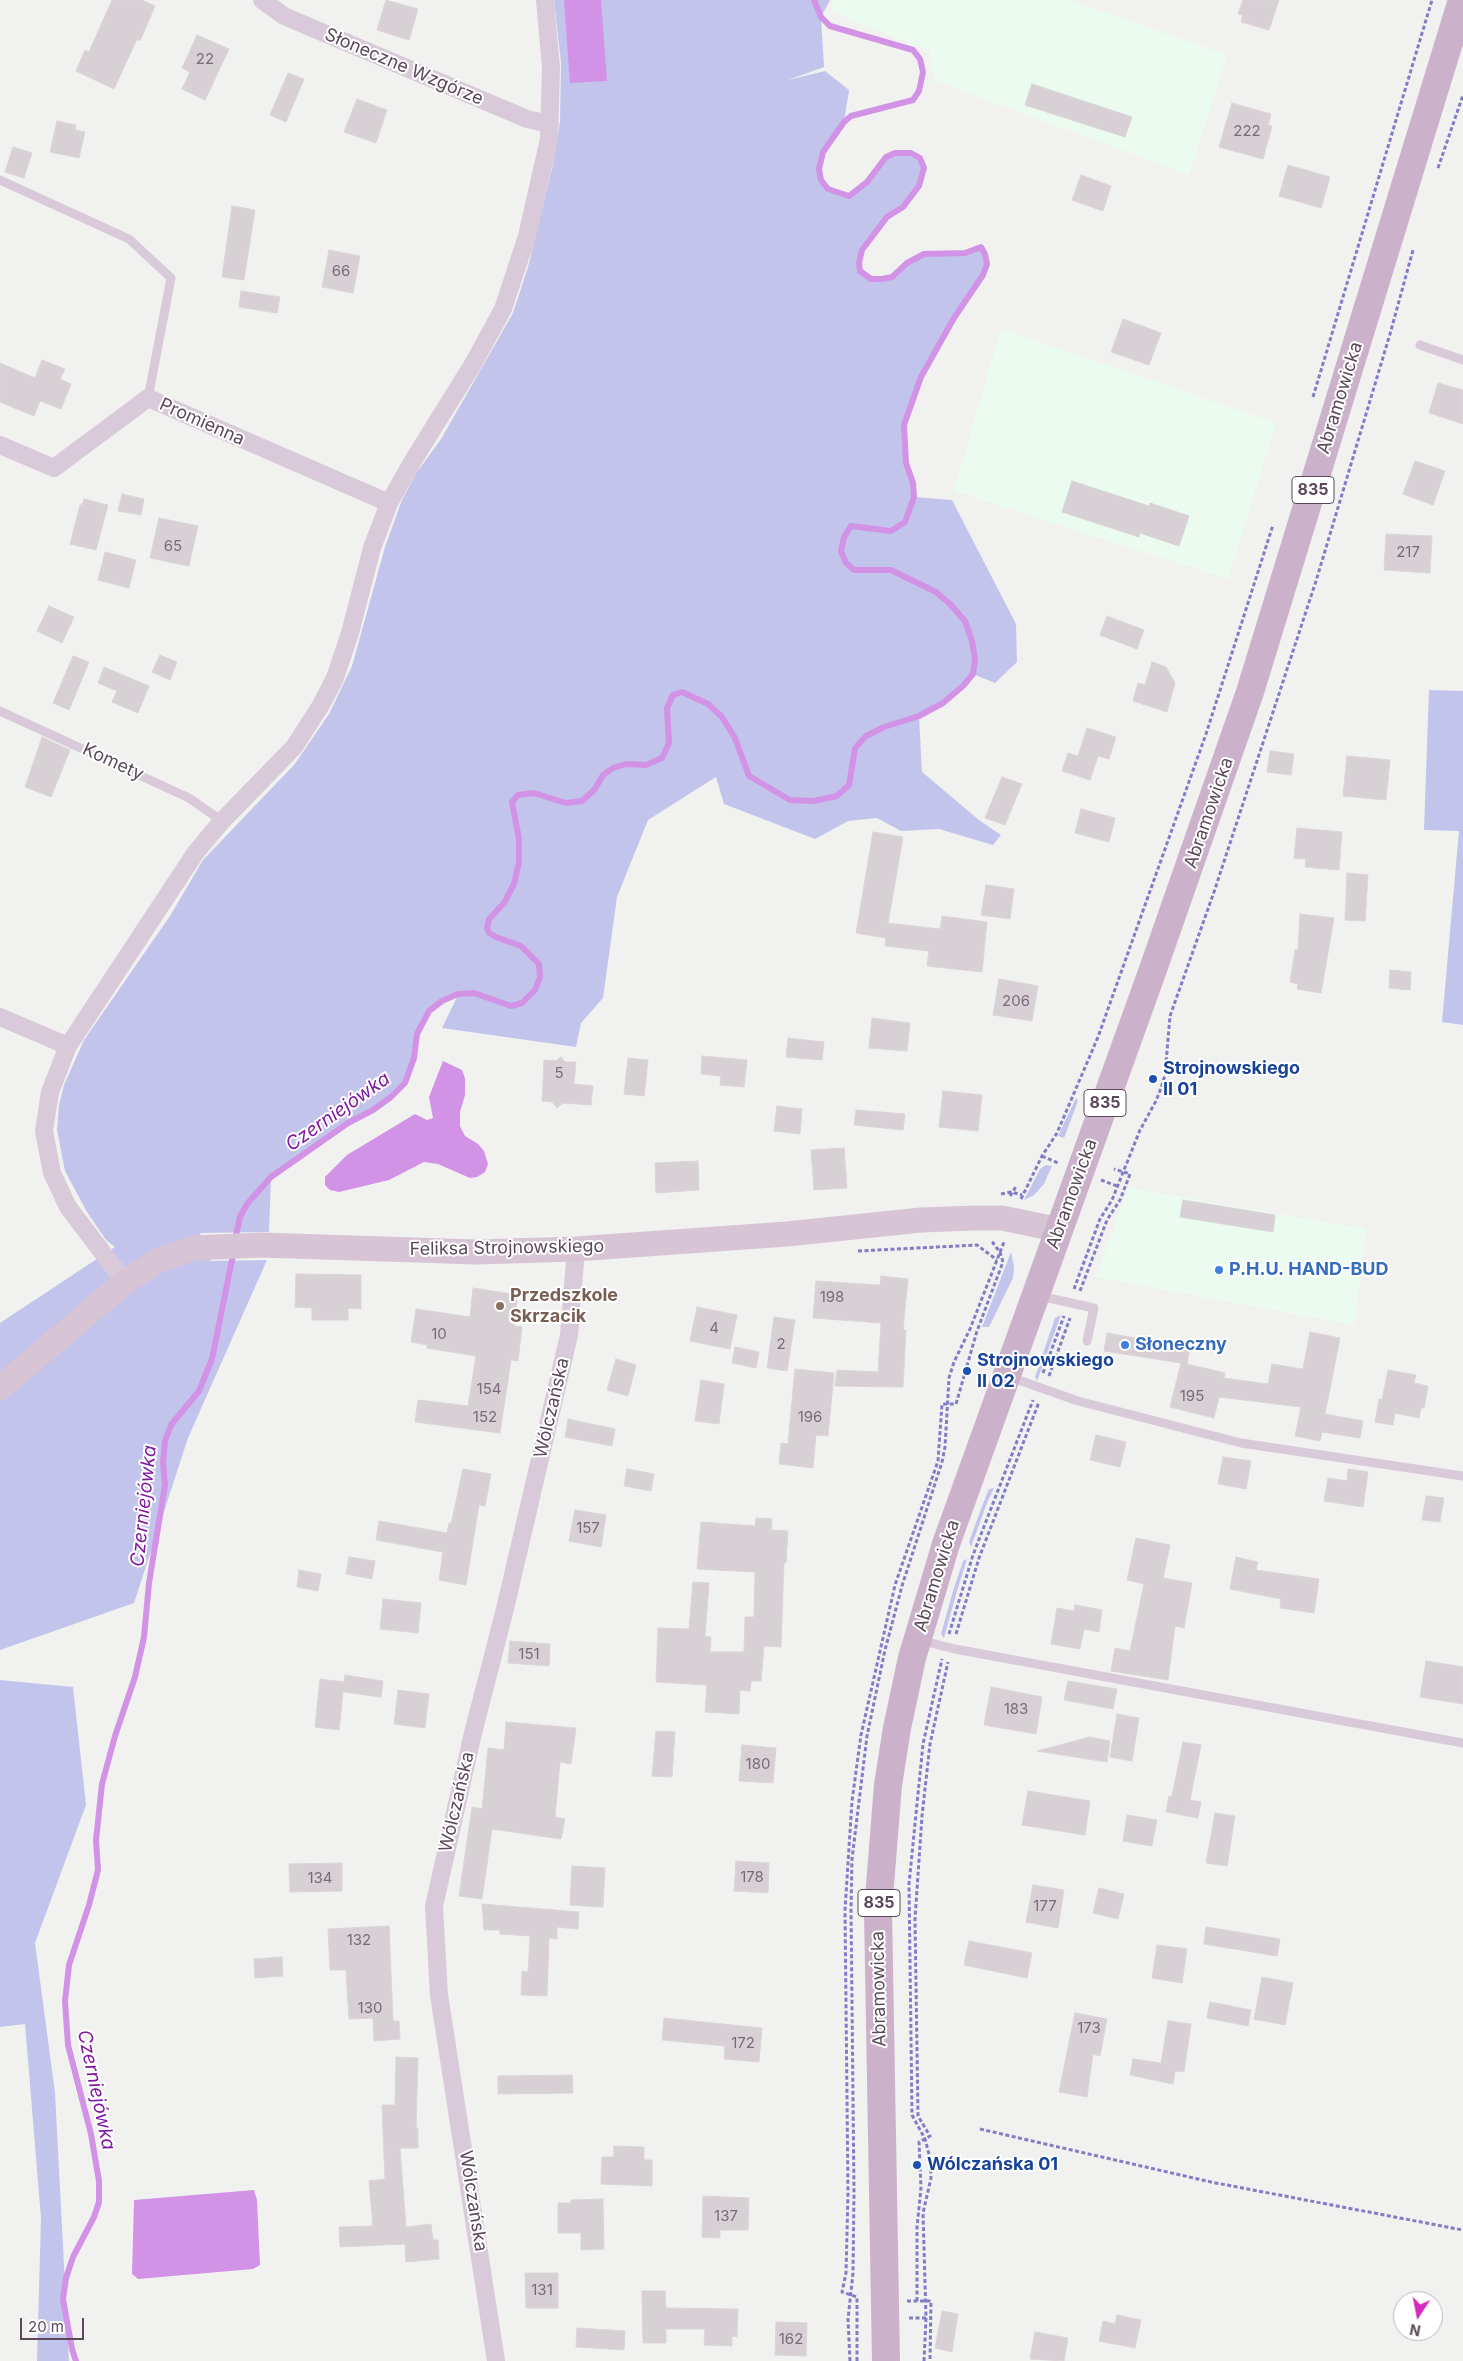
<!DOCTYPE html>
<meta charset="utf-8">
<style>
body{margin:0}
#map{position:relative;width:1463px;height:2361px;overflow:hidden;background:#f1f2f0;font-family:Inter,sans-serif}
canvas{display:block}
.north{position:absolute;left:1393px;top:2291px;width:50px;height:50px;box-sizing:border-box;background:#fff;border:1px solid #bdb6bd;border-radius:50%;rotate:191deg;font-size:14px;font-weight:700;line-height:20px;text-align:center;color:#5b495b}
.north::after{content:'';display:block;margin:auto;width:18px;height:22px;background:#d428be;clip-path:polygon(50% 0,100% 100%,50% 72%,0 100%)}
.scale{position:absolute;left:20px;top:2318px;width:64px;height:22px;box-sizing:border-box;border:2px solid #5b495b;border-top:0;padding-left:6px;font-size:15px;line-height:18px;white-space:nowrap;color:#5b495b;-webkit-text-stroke:4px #fff;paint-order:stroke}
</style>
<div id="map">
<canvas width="1463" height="2361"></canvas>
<div class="north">N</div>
<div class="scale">20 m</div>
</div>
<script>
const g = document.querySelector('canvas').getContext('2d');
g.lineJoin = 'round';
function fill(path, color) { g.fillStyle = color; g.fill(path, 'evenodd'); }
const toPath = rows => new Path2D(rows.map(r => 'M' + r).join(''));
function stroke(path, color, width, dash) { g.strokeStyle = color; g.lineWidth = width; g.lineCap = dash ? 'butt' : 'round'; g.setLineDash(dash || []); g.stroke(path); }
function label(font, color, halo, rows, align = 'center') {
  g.font = font + ' Inter,sans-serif'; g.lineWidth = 4; g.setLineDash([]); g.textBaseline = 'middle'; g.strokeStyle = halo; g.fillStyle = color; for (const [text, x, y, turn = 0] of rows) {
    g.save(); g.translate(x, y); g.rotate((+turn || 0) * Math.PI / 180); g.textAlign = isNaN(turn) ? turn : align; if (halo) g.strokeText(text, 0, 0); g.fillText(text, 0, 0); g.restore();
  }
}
const commercial = toPath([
 [833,0,1069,0,1227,55,1189,175,934,80,930,51,832,12],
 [1001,329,1276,423,1228,579,954,491],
 [1128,1188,1366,1229,1354,1325,1096,1277]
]);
const green = toPath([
 [554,0,830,0,821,17,824,67,788,80,825,71,849,90,844,122,823,152,819,169,821,180,829,189,849,196,867,182,886,157,895,153,911,153,920,158,924,168,919,186,903,207,887,217,862,250,859,263,860,271,871,279,882,279,892,277,907,263,924,254,965,253,981,247,985,254,987,264,983,275,954,318,921,377,904,425,904,447,906,463,913,483,914,497,952,500,1016,624,1017,662,995,683,973,674,963,686,943,703,919,716,922,772,979,820,1001,835,993,845,939,829,901,831,877,818,848,821,815,839,724,804,716,777,648,820,617,897,603,998,581,1023,576,1047,442,1028,458,995,442,1001,429,1011,417,1034,414,1058,405,1083,391,1097,373,1110,348,1123,271,1177,269,1232,200,1233,211,1261,267,1260,188,1438,134,1603,0,1650,0,1323,115,1247,106,1240,87,1212,65,1171,57,1130,59,1105,64,1085,84,1040,170,916,203,860,294,765,329,714,352,666,385,547,402,500,417,472,441,439,513,313,528,267,553,164,560,122,561,63],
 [1429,690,1463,691,1463,1025,1442,1022,1459,831,1424,830],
 [1076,1098,1078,1101,1064,1138,1058,1136],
 [1046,1165,1052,1166,1044,1184,1034,1195,1024,1200,1040,1169],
 [1011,1252,1014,1267,1013,1278,989,1327,982,1327],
 [1061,1315,1037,1381,1035,1377,1055,1318],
 [994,1488,987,1503,971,1547,969,1542,982,1506,989,1489],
 [967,1559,957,1591,944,1638,941,1634,953,1591,963,1561],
 [0,1680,73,1687,86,1805,35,1943,55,2093,69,2361,37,2361,41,2218,25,2024,0,2027]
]);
const water = toPath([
 [564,0,601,0,607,81,570,83],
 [443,1061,462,1070,465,1078,465,1095,460,1112,460,1126,465,1136,478,1144,484,1151,488,1164,485,1172,477,1177,470,1178,438,1164,424,1162,389,1180,339,1192,330,1190,325,1185,325,1177,347,1155,415,1114,427,1120,433,1118,429,1097],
 [254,2190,257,2200,260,2265,253,2269,138,2279,132,2274,134,2200]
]);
const stream = toPath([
 [235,1240,240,1217,247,1204,271,1177,348,1123,373,1110,391,1097,405,1083,414,1058,417,1034,429,1011,442,1001,458,994,474,993,511,1006,522,1003,535,990,540,977,539,964,521,946,496,937,489,933,487,928,489,919,504,903,514,884,519,862,519,839,512,802,518,795,534,793,566,803,582,801,595,789,603,775,613,768,626,764,646,765,662,758,669,743,667,708,673,695,682,692,708,704,722,717,735,738,749,776,790,800,813,801,837,796,849,785,855,748,866,736,884,727,919,716,943,703,963,686,973,674,975,659,972,641,965,621,950,604,936,592,891,570,854,570,846,563,841,551,844,537,851,526,891,531,905,522,914,497,913,483,906,463,904,425,921,377,954,318,983,275,987,264,985,254,981,247,965,253,924,254,907,263,892,277,882,279,871,279,860,271,859,263,862,250,887,217,903,207,919,186,924,168,920,158,911,153,895,153,886,157,867,182,849,196,828,189,821,180,819,169,823,152,844,122,851,116,913,100,919,91,923,72,920,59,913,50,830,26,821,17,814,0],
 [76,2361,72,2349,63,2299,66,2278,73,2257,94,2217,99,2202,99,2181,91,2134,68,2045,65,2001,69,1965,89,1905,98,1870,96,1840,102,1784,115,1736,135,1677,144,1637,149,1583,165,1485,163,1462,165,1441,171,1425,199,1391,212,1359,234,1250]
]);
const building = toPath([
 [112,0,142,0,155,6,140,41,137,39,114,89,76,71,85,50,89,52,112,0],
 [386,0,418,9,409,40,377,30,386,0],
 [1243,0,1279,0,1269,30,1241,22,1243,15,1238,14,1243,0],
 [197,35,229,49,205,100,182,89,190,72,182,68,197,35],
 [288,73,304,79,286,122,270,115,288,73],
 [1032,84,1132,117,1125,137,1025,105,1032,84],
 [357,99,387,110,376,143,344,132,357,99],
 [1232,103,1271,114,1268,125,1272,126,1263,159,1219,147,1232,103],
 [57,121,76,125,75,130,85,132,79,158,50,152,57,121],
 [13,147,32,153,24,178,5,172,13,147],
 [1288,165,1330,177,1321,208,1279,196,1288,165],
 [1081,175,1111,186,1103,211,1072,200,1081,175],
 [232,206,255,210,244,280,222,277,232,206],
 [329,250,360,256,353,293,322,287,329,250],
 [241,291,280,297,277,313,239,307,241,291],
 [1123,319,1161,333,1149,365,1111,352,1123,319],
 [42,360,65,369,60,379,71,384,61,409,40,401,34,416,0,402,0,363,35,378,42,360],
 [1438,383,1463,390,1463,424,1429,413,1438,383],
 [1415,461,1445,471,1433,505,1403,494,1415,461],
 [1072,481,1149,506,1150,503,1189,516,1179,546,1140,533,1139,537,1062,512,1072,481],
 [122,494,144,499,141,515,118,511,122,494],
 [84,499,108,505,96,550,70,544,80,505,82,505,84,499],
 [159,518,198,526,189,566,150,558,159,518],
 [1386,534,1432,536,1430,573,1384,570,1386,534],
 [105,552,136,560,129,588,98,580,105,552],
 [49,606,74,617,62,643,37,631,49,606],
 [1107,616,1144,630,1137,649,1100,635,1107,616],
 [160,655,177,662,170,680,152,672,160,655],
 [73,656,89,662,69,710,53,703,73,656],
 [1152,662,1166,667,1175,683,1167,712,1133,701,1138,683,1145,685,1152,662],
 [104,667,149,686,138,713,112,702,117,691,98,683,104,667],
 [1087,728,1116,737,1109,759,1098,756,1090,780,1062,771,1068,753,1078,756,1087,728],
 [42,737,70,750,51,797,25,787,42,737],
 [1270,751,1294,754,1291,775,1267,772,1270,751],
 [1347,756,1390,760,1386,800,1343,796,1347,756],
 [1002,777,1022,784,1005,825,985,818,1002,777],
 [1081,809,1115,818,1109,842,1075,833,1081,809],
 [1297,828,1342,832,1339,870,1305,867,1306,859,1294,858,1297,828],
 [873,832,903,837,888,923,940,929,942,916,987,922,982,972,927,966,929,951,885,946,886,938,856,933,873,832],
 [1347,873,1368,875,1365,921,1345,920,1347,873],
 [986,885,1014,889,1010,919,981,915,986,885],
 [1300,914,1334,918,1321,993,1297,989,1298,984,1290,982,1295,950,1298,950,1300,914],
 [1390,970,1411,972,1410,990,1389,988,1390,970],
 [999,979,1038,986,1032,1021,993,1015,999,979],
 [872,1018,910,1023,907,1051,869,1048,872,1018],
 [788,1038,824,1042,822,1060,786,1057,788,1038],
 [702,1056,747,1060,744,1087,720,1085,721,1076,701,1074,702,1056],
 [561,1057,565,1062,576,1062,574,1084,593,1086,591,1105,563,1103,557,1108,552,1102,542,1101,544,1060,556,1061,561,1057],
 [628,1058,648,1060,644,1096,624,1094,628,1058],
 [943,1091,982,1095,978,1131,939,1127,943,1091],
 [777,1106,802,1109,800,1134,774,1131,777,1106],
 [856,1110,905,1114,903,1130,854,1125,856,1110],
 [844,1148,847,1188,814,1190,811,1150,844,1148],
 [698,1161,699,1190,656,1193,655,1163,698,1161],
 [1183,1200,1275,1215,1273,1232,1180,1217,1183,1200],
 [296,1274,361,1275,361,1309,348,1308,348,1320,312,1320,312,1308,295,1307,296,1274],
 [881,1276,908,1279,903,1330,906,1330,903,1387,835,1386,837,1370,878,1372,881,1323,813,1318,816,1281,880,1285,881,1276],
 [473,1288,512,1294,517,1300,514,1326,522,1327,518,1361,511,1360,500,1433,415,1422,418,1400,468,1406,476,1356,427,1348,427,1345,411,1342,416,1309,470,1317,473,1288],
 [697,1307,737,1315,730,1349,690,1341,697,1307],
 [774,1317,795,1320,787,1371,767,1368,774,1317],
 [1310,1332,1340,1338,1325,1414,1363,1421,1360,1438,1322,1432,1320,1441,1295,1436,1301,1407,1219,1397,1214,1418,1170,1407,1181,1363,1104,1351,1107,1333,1190,1348,1187,1364,1225,1373,1224,1378,1268,1384,1272,1364,1303,1369,1310,1332],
 [735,1347,759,1352,756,1368,732,1363,735,1347],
 [616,1359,636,1365,628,1396,607,1390,616,1359],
 [795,1369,834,1373,828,1436,816,1435,813,1468,779,1464,781,1443,788,1444,795,1369],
 [1388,1370,1416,1375,1414,1383,1428,1386,1424,1408,1421,1408,1419,1418,1395,1413,1393,1425,1375,1422,1379,1399,1382,1400,1388,1370],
 [701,1380,724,1384,719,1424,695,1421,701,1380],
 [568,1419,615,1429,612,1446,565,1437,568,1419],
 [1096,1435,1126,1442,1120,1467,1090,1460,1096,1435],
 [1223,1457,1251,1461,1246,1489,1218,1484,1223,1457],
 [463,1469,491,1474,485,1506,479,1505,466,1585,439,1580,443,1552,376,1540,379,1521,447,1533,449,1523,451,1524,463,1469],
 [627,1469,654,1474,651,1491,624,1486,627,1469],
 [1348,1469,1368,1472,1363,1507,1324,1501,1328,1478,1347,1481,1348,1469],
 [1426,1496,1444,1498,1440,1522,1422,1520,1426,1496],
 [575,1510,606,1515,601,1547,569,1541,575,1510],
 [756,1518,772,1519,771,1530,788,1531,786,1563,784,1562,781,1647,764,1646,761,1681,751,1681,750,1691,740,1690,739,1714,705,1712,707,1685,656,1682,658,1628,689,1629,693,1582,709,1583,705,1636,711,1637,710,1652,744,1652,745,1617,754,1617,755,1572,697,1569,701,1522,755,1526,756,1518],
 [1136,1538,1170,1545,1163,1578,1192,1583,1184,1628,1175,1626,1168,1680,1111,1671,1115,1648,1130,1651,1144,1584,1127,1580,1136,1538],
 [349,1557,375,1561,372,1579,346,1574,349,1557],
 [1236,1557,1258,1562,1256,1570,1319,1579,1314,1613,1280,1608,1281,1599,1230,1589,1236,1557],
 [299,1570,321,1574,318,1591,297,1587,299,1570],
 [383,1599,421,1603,418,1633,380,1629,383,1599],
 [1075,1605,1102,1610,1099,1632,1084,1629,1080,1649,1051,1644,1057,1608,1074,1611,1075,1605],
 [510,1641,550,1644,549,1666,508,1663,510,1641],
 [1426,1661,1463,1667,1463,1704,1420,1697,1426,1661],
 [345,1675,383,1681,381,1697,343,1692,339,1730,315,1727,320,1679,344,1682,345,1675],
 [1068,1681,1117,1689,1113,1709,1064,1700,1068,1681],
 [991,1687,1042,1697,1036,1734,984,1725,991,1687],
 [398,1690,429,1694,425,1728,394,1724,398,1690],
 [1117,1714,1139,1718,1132,1761,1110,1757,1117,1714],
 [506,1722,576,1728,571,1764,560,1762,555,1817,565,1819,561,1839,492,1829,482,1899,459,1896,472,1807,482,1809,488,1748,504,1750,506,1722],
 [656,1731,675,1732,672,1777,652,1776,656,1731],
 [1090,1737,1110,1741,1107,1762,1037,1751,1090,1737],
 [1183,1742,1201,1745,1190,1800,1201,1802,1198,1818,1166,1812,1169,1796,1172,1796,1183,1742],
 [742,1745,776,1748,773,1783,739,1781,742,1745],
 [1028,1791,1090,1801,1085,1835,1022,1825,1028,1791],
 [1215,1813,1235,1816,1227,1866,1206,1863,1215,1813],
 [1127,1815,1157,1820,1152,1846,1123,1841,1127,1815],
 [736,1861,769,1863,768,1893,734,1891,736,1861],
 [342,1863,342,1891,290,1892,289,1864,342,1863],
 [572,1866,605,1868,603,1907,570,1905,572,1866],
 [1033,1885,1064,1890,1058,1928,1026,1922,1033,1885],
 [1099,1888,1124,1894,1118,1919,1093,1913,1099,1888],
 [482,1904,579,1912,578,1929,557,1927,557,1939,549,1938,547,1996,521,1995,522,1971,528,1972,530,1936,500,1934,500,1930,484,1930,482,1904],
 [389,1926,393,2021,399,2021,400,2039,374,2041,373,2018,349,2019,346,1970,330,1970,328,1929,389,1926],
 [1206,1927,1280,1939,1277,1956,1204,1944,1206,1927],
 [969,1941,1032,1953,1027,1978,964,1965,969,1941],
 [1157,1945,1187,1949,1182,1983,1152,1978,1157,1945],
 [282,1957,283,1976,255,1978,254,1959,282,1957],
 [1262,1977,1293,1983,1285,2025,1254,2019,1262,1977],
 [1210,2002,1251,2010,1248,2026,1207,2018,1210,2002],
 [1075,2013,1107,2019,1100,2056,1093,2054,1087,2097,1059,2092,1075,2013],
 [664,2018,762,2028,759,2062,724,2059,725,2046,662,2040,664,2018],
 [1168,2021,1191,2024,1184,2072,1175,2071,1173,2084,1130,2075,1133,2059,1161,2063,1168,2021],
 [396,2057,418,2058,416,2128,418,2128,418,2148,400,2148,406,2227,431,2224,433,2240,438,2240,439,2259,406,2262,405,2244,340,2247,339,2227,373,2226,369,2181,385,2179,382,2105,395,2105,396,2057],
 [572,2075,573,2093,498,2094,498,2076,572,2075],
 [614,2146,644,2147,644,2160,652,2160,652,2186,601,2184,602,2157,614,2157,614,2146],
 [703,2196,749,2198,748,2230,720,2230,720,2238,702,2237,703,2196],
 [603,2199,604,2249,581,2250,581,2233,558,2233,558,2203,571,2203,571,2200,603,2199],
 [525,2273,558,2273,558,2308,526,2308,525,2273],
 [642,2291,665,2291,666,2308,738,2309,737,2337,732,2336,732,2346,704,2345,705,2329,666,2329,666,2343,643,2343,642,2291],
 [942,2311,958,2314,952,2352,935,2348,942,2311],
 [1117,2315,1141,2320,1135,2348,1099,2341,1103,2321,1115,2324,1117,2315],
 [776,2322,807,2323,806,2356,775,2355,776,2322],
 [577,2328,625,2331,624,2350,576,2347,577,2328],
 [1035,2332,1068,2338,1064,2361,1030,2359,1035,2332]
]);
const path = toPath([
 [1438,168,1463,95],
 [1313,397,1432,0],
 [1042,1156,1058,1163],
 [1101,1180,1117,1186],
 [1001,1194,1011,1192,1022,1195],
 [1010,1196,1017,1185],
 [1021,1199,1042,1156,1057,1133,1098,1037,1206,734,1273,525],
 [858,1251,977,1245,997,1260],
 [1074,1289,1100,1219,1112,1200,1140,1130,1156,1101,1161,1088,1165,1075,1170,1016,1214,892,1316,581,1390,334,1413,250],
 [1080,1291,1107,1220,1120,1200,1130,1174,1114,1169],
 [1043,1373,1064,1316],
 [1049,1376,1070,1318],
 [949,1634,973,1555,1033,1400],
 [956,1634,979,1558,1039,1402],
 [980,2129,1211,2182,1463,2230],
 [907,2301,931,2301,930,2361],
 [917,2301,917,2227,921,2188,919,2142,930,2136,918,2116,915,1919,922,1816,930,1744,948,1662],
 [909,2318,926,2318],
 [850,2361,848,2319,853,2273,854,2192,851,1910,852,1859,867,1736,885,1650,902,1586,942,1462,945,1447,949,1378,954,1362,970,1329,1004,1242],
 [857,2361,857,2297,842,2292,846,2273,848,2192,845,1910,852,1801,861,1735,895,1585,938,1461,942,1404,956,1404,977,1331,1003,1262,1000,1252,993,1243,994,1240],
 [924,2361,926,2318,923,2213,931,2178,930,2158,925,2139,912,2115,909,1884,923,1744,942,1659]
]);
const lane = toPath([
 [0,180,129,239,171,278,148,398],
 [1420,345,1463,360],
 [0,711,189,798,222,821],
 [1039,1296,1094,1308,1087,1341],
 [1010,1377,1078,1401,1241,1443,1463,1476],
 [919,1640,955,1649,1463,1743]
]);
const street = toPath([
 [262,0,284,16,527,119,550,124],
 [0,445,54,468,148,398,389,503],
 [0,1017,68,1046],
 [125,1282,68,1207,52,1173,44,1131,50,1092,68,1046,196,852,222,821,294,747,321,705,335,678,350,633,372,548,389,503,414,459,473,364,503,309,527,236,549,139,551,68,545,0],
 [496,2361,439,1995,434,1906,473,1733,504,1613,569,1335,576,1249]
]);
const secondary = toPath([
 [0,1388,125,1282,159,1260,194,1248,261,1245,476,1252,576,1249,787,1234,921,1220,974,1218,1002,1218,1060,1230]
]);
const primary = toPath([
 [886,2361,878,1910,888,1785,897,1728,912,1658,946,1544,1151,975,1250,692,1462,0]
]);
const markers = [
 [1153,1079,5,"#1a4fb4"],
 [1219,1270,5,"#3f7fe0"],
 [500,1306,5,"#8d6e63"],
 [1125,1345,5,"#3f7fe0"],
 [967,1371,5,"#1a4fb4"],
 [917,2165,5,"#1a4fb4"]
];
const numberNames = [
 ["22",205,59],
 ["222",1247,131],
 ["66",341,271],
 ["65",173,546],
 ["217",1408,552],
 ["206",1016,1001],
 ["5",559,1073],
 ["198",832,1297],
 ["4",714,1328],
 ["10",439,1334],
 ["2",781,1344],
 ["154",489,1389],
 ["195",1192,1396],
 ["152",485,1417],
 ["196",810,1417],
 ["157",588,1528],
 ["151",529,1654],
 ["183",1016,1709],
 ["180",758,1764],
 ["178",752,1877],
 ["134",320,1878],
 ["177",1045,1906],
 ["132",359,1940],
 ["130",370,2008],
 ["173",1089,2028],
 ["172",743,2043],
 ["137",726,2216],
 ["131",542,2290],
 ["162",791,2339]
];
const shields = [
 [1313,490,42],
 [1105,1103,42],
 [879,1903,42]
];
const shieldNames = [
 ["835",1313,490],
 ["835",1105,1103],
 ["835",879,1903]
];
const streetNames = [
 ["Słoneczne Wzgórze",404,67,23],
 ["Abramowicka",1340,398,-73],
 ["Promienna",202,422,24],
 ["Komety",113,762,25],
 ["Abramowicka",1209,813,-71],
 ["Abramowicka",1072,1194,-70],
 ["Feliksa Strojnowskiego",507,1248,-1],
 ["Wólczańska",552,1408,-77],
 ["Abramowicka",937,1576,-73],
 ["Wólczańska",457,1802,-77],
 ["Abramowicka",879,1989,-91],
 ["Wólczańska",473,2201,81]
];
const transitNames = [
 ["Strojnowskiego",1163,1069],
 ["II 01",1163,1090],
 ["Strojnowskiego",977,1361],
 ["II 02",977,1382],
 ["Wólczańska 01",927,2165]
];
const shopNames = [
 ["P.H.U. HAND-BUD",1229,1270],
 ["Słoneczny",1135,1345]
];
const educationNames = [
 ["Przedszkole",510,1296],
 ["Skrzacik",510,1317]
];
const waterNames = [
 ["Czerniejówka",338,1112,-35],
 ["Czerniejówka",144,1506,-84],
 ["Czerniejówka",96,2090,78]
];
fill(commercial, '#ebfbef');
fill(green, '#c2c4ec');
fill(water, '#d292e5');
stroke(stream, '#d292e5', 6);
fill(building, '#d7d0d5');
stroke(building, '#dad4d9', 1);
stroke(path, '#827cc7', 3, [4, 2.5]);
stroke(lane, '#d8cad8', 9);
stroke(street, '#d8cad8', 18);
stroke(secondary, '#d7c4d5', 25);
stroke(primary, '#ccb1ca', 28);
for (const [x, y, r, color] of markers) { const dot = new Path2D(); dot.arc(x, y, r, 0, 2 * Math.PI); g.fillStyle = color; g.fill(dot); stroke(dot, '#fff', 2); }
label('15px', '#7a6b7a', null, numberNames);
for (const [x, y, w] of shields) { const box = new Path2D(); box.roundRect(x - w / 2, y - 13.5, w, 27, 4); g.fillStyle = '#fff'; g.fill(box); stroke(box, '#5b495b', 1); }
label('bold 16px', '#5b495b', null, shieldNames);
label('18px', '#5b495b', '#fff', streetNames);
label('bold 18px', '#164399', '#fff', transitNames, 'left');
label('bold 18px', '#366cbe', '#fff', shopNames, 'left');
label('bold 18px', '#785e54', '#fff', educationNames, 'left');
label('italic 19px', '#8118a0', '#fff', waterNames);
</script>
